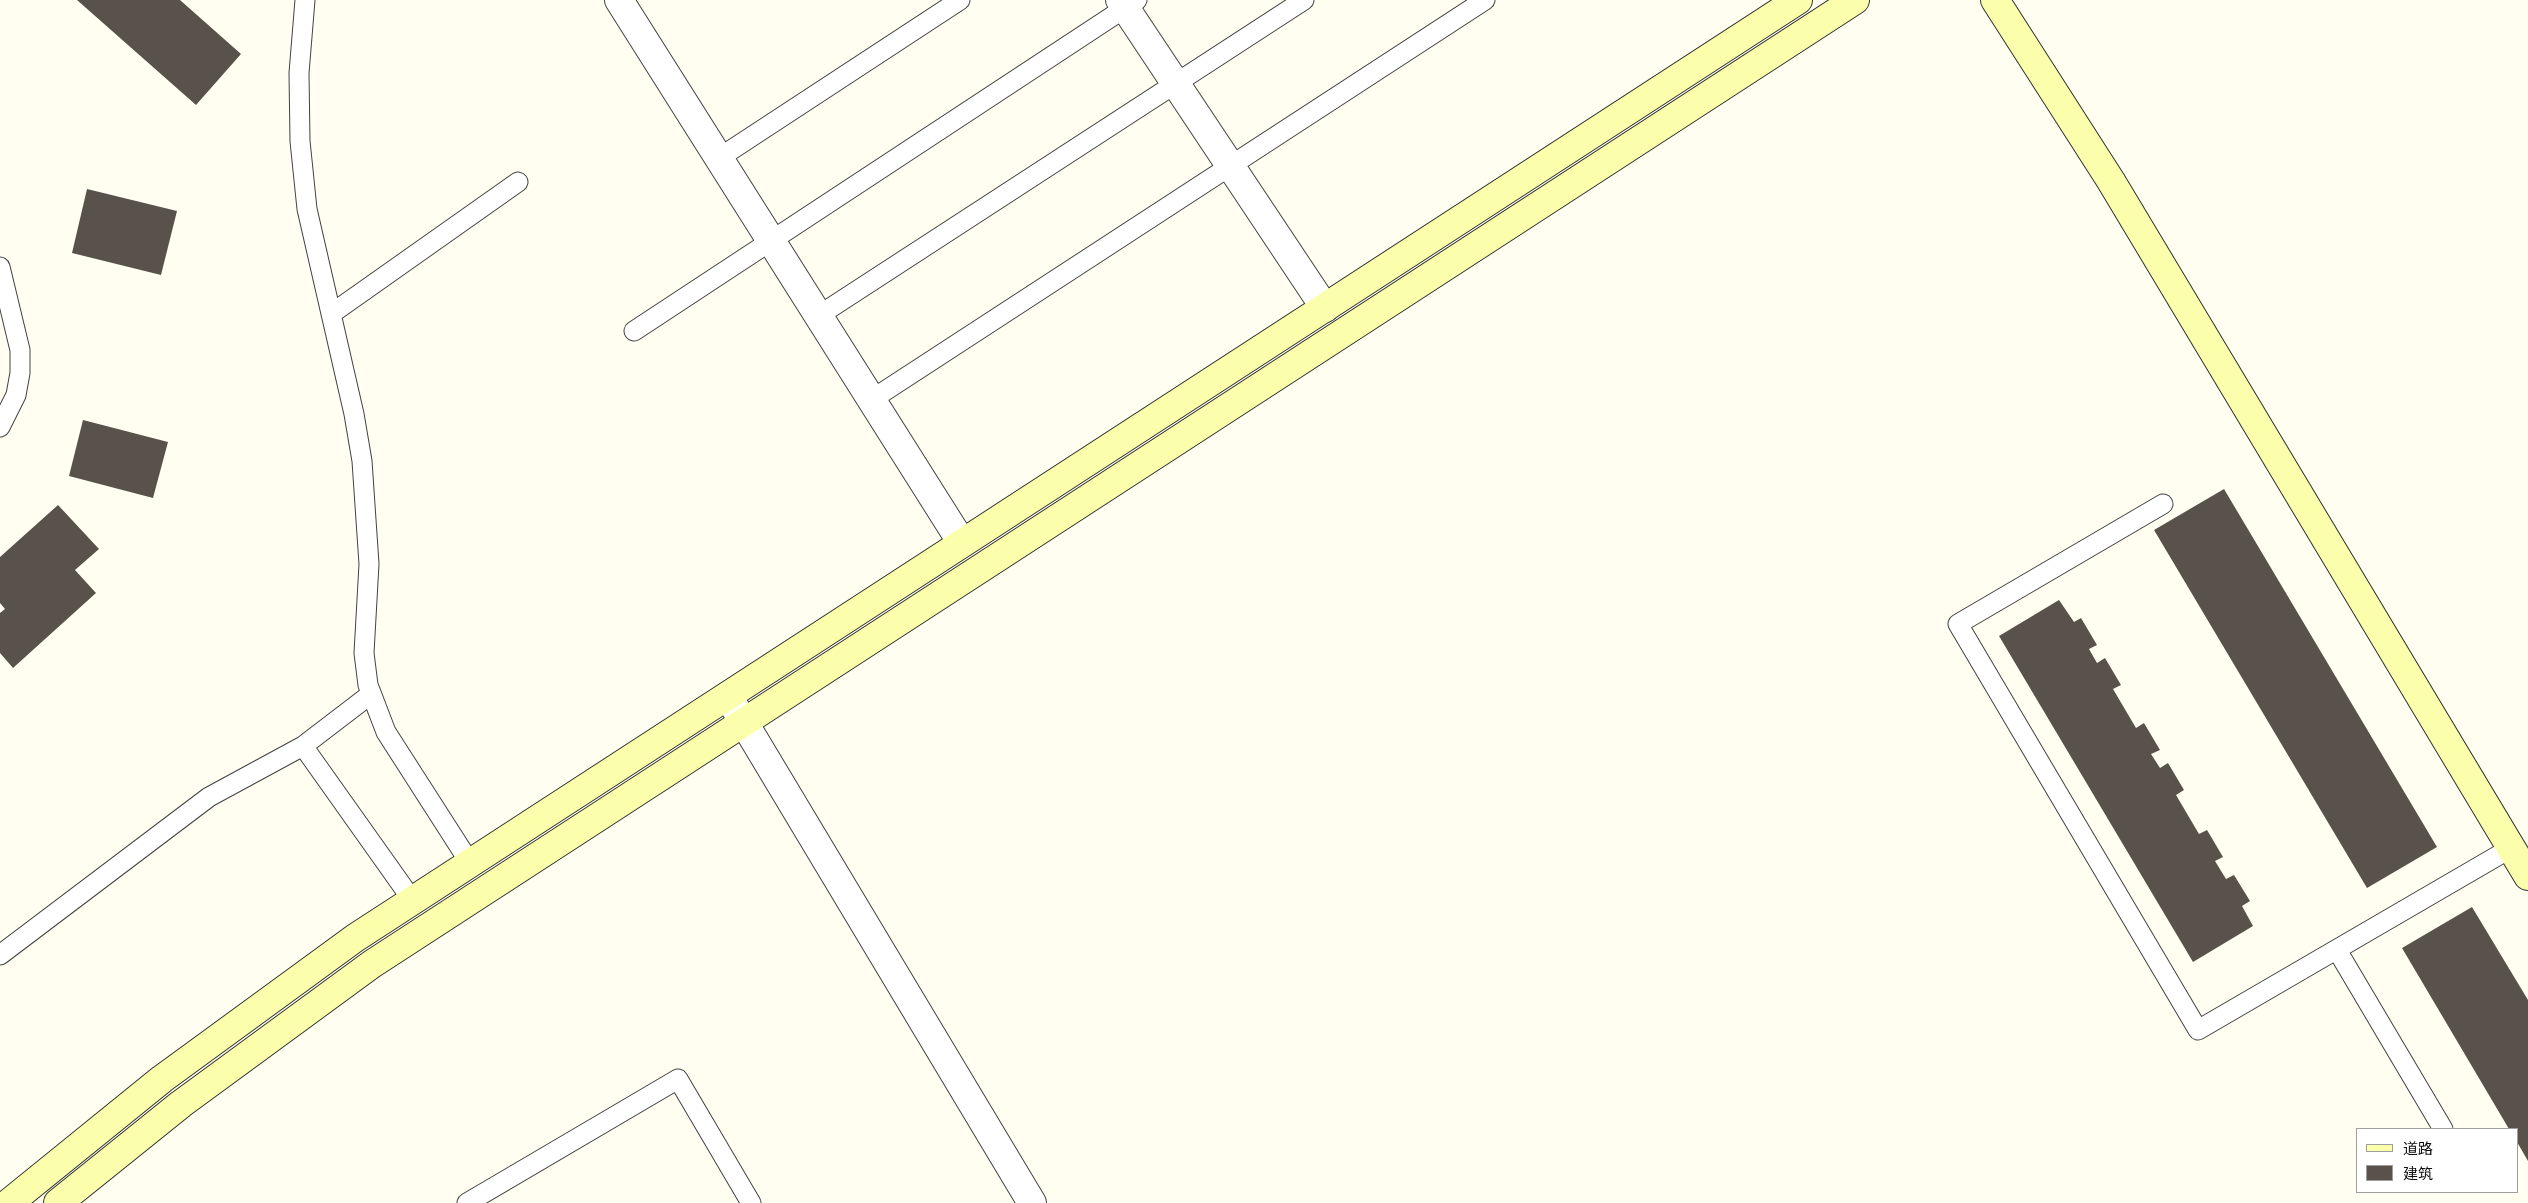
<!DOCTYPE html>
<meta charset="utf-8">
<style>
body{margin:0}
#map{position:relative;width:2528px;height:1203px;overflow:hidden;background:#fffef1;font-family:"Roboto Serif","Noto Sans SC",serif}
canvas{display:block}
.legend{position:absolute;left:2356px;top:1128px;width:162px;height:65px;box-sizing:border-box;background:#fff;border:1px solid #9f9f9f;margin:0;padding:6px 9px;list-style:none;font-size:15px;color:#0f0f0f}
.legend li{display:flex;align-items:center;gap:10px;height:25px}
.legend b{width:25px;border:1px solid #9f9f9f}
</style>
<div id="map">
<canvas width="2528" height="1203"></canvas>
<ul class="legend">
<li><b style="height:6px;background:#fbffac"></b>道路</li>
<li><b style="height:14px;background:#58524b"></b>建筑</li>
</ul>
</div>
<script>
const g = document.querySelector('canvas').getContext('2d');
g.lineJoin = 'round';
function fill(path, color) { g.fillStyle = color; g.fill(path, 'evenodd'); }
const toPath = rows => new Path2D(rows.map(r => 'M' + r).join(''));
function stroke(path, color, width, dash) { g.strokeStyle = color; g.lineWidth = width; g.lineCap = dash ? 'butt' : 'round'; g.setLineDash(dash || []); g.stroke(path); }
const building = toPath([
 [77,0,180,0,241,54,196,105],
 [87,189,177,211,161,275,72,253],
 [83,420,168,442,153,498,69,476],
 [2224,489,2437,847,2367,888,2154,530],
 [58,505,99,549,75,570,96,593,13,668,0,653,0,613,5,609,0,603,0,557],
 [2059,600,2074,622,2081,618,2097,645,2089,649,2097,663,2105,658,2121,685,2113,689,2136,728,2144,723,2160,750,2151,754,2160,768,2168,763,2184,790,2176,795,2199,834,2207,830,2223,857,2215,861,2226,879,2234,875,2250,901,2242,906,2253,926,2193,962,1999,636],
 [2472,907,2528,1000,2528,1161,2517,1142,2517,1129,2509,1129,2402,948]
]);
const lane = toPath([
 [305,0,299,73,300,141,307,209,354,414,362,461,369,564,364,653,368,685,386,732,470,863],
 [719,158,960,0],
 [0,267,20,350,20,373,16,395,0,427],
 [331,314,518,182],
 [818,316,1304,0],
 [634,331,1137,0],
 [871,400,1485,0],
 [2163,504,1958,624,2198,1030,2511,848],
 [303,746,413,901],
 [2337,950,2443,1129],
 [0,955,209,797,303,746,371,694],
 [467,1203,678,1079,751,1203]
]);
const street = toPath([
 [619,0,962,543],
 [1120,0,1325,308],
 [728,696,1032,1203]
]);
const secondary = toPath([
 [1995,0,2111,181,2528,876],
 [9,1203,162,1079,355,938,1798,0],
 [58,1203,181,1104,372,964,1855,0]
]);
fill(building, '#58524b');
stroke(lane, '#424242', 21);
stroke(street, '#424242', 30);
stroke(secondary, '#313131', 30);
stroke(lane, '#fff', 19);
stroke(street, '#fff', 28);
stroke(secondary, '#fbffac', 28);
</script>
